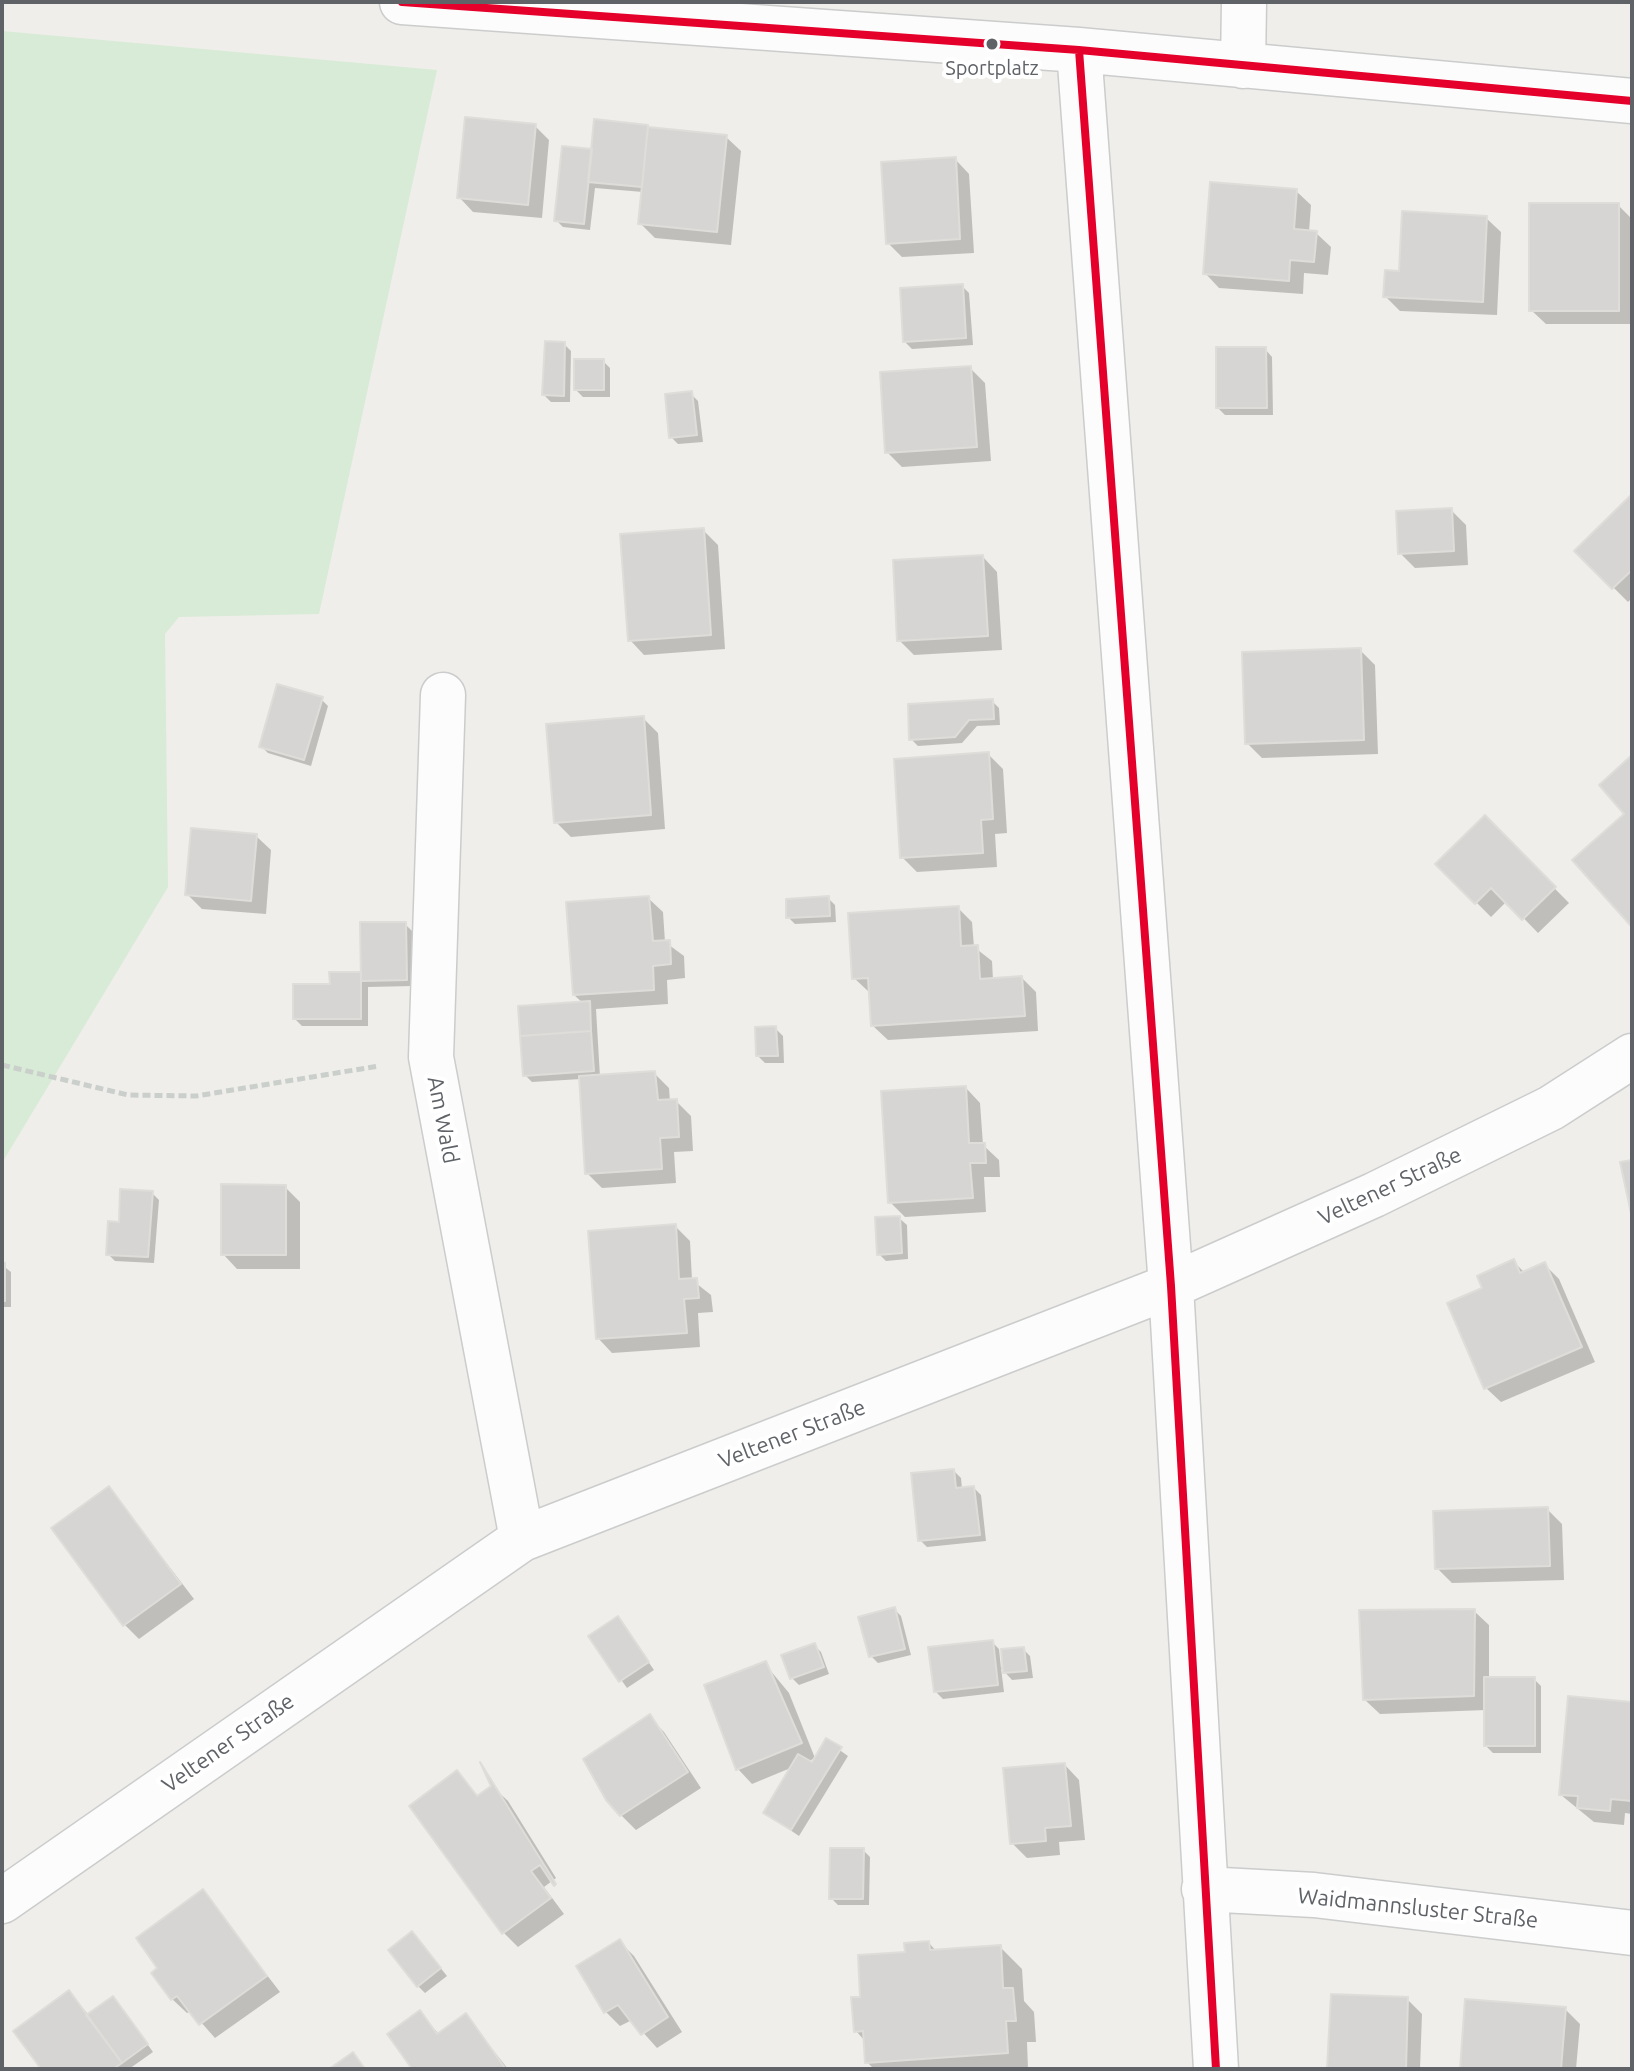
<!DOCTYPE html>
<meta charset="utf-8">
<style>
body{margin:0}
#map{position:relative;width:1634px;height:2071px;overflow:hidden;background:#efeeea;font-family:Ubuntu,sans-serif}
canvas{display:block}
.frame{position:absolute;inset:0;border:4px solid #5f6368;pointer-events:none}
</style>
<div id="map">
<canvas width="1634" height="2071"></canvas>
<div class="frame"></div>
</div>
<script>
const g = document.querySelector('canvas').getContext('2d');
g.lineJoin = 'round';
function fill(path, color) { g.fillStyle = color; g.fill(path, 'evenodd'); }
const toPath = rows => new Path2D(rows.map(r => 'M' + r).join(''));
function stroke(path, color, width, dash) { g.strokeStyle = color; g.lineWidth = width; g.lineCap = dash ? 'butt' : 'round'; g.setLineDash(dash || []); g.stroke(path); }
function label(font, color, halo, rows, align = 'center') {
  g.font = font + ' Ubuntu,sans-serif'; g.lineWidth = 8; g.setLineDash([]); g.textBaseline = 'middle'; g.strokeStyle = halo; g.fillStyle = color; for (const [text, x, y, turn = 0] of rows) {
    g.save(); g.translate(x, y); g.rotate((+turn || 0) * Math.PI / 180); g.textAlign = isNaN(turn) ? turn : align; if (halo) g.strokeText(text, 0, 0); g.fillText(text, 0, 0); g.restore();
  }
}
const green = toPath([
 [2,31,437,70,319,614,179,617,165,634,168,887,2,1163]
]);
const shadow = toPath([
 [535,126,549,140,542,218,473,212,459,197],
 [647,127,726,137,741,151,731,245,655,238,640,223,643,192,595,188,590,230,563,227,556,220,594,151],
 [955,159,969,174,974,253,902,257,888,243],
 [1296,191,1311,205,1309,232,1316,233,1331,247,1328,275,1304,273,1303,294,1219,288,1205,273],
 [1618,205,1632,219,1632,324,1546,324,1531,310],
 [1486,218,1501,232,1497,315,1400,311,1385,296],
 [962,286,969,293,973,345,912,349,905,342],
 [564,344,571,351,570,402,551,402,544,395],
 [1265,349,1272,357,1273,415,1225,415,1218,408],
 [603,361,610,368,610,397,583,397,576,390],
 [971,369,985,383,991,461,902,467,887,452],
 [691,394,698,401,703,442,678,444,671,437],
 [1632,497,1632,598,1628,602,1577,551],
 [1451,510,1466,525,1468,565,1415,568,1400,553],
 [703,530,718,545,725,649,644,655,630,640],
 [983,557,997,572,1002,650,914,655,899,640],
 [1360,650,1375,665,1378,754,1262,758,1247,743],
 [321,699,328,706,311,766,268,753,261,746],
 [992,701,999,708,1000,725,977,726,962,743,918,746,911,739],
 [643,718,658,733,665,829,571,837,556,822],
 [988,754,1003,769,1007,833,995,834,997,867,917,872,902,857],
 [1485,818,1569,903,1538,933,1507,901,1491,917,1438,864],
 [256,836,271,850,266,914,202,909,187,894],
 [648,898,663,912,665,942,684,956,685,978,667,980,668,1004,596,1009,600,1077,654,1073,669,1088,670,1102,676,1101,691,1116,693,1151,674,1152,676,1183,602,1188,587,1173,581,1079,532,1082,525,1075,584,1004,574,995],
 [828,898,835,905,836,922,795,924,788,917],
 [958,908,972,922,974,947,992,961,993,980,1022,978,1036,992,1038,1031,888,1040,873,1026,869,992,854,978],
 [405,924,412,931,413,986,368,987,368,1026,302,1026,295,1019,332,986,363,974],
 [776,1029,783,1036,784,1063,765,1063,758,1056],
 [966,1088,980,1103,983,1145,999,1160,1000,1177,984,1177,986,1212,905,1217,890,1202],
 [285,1187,300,1202,300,1269,237,1269,223,1254],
 [152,1193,159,1200,154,1263,115,1261,108,1254,120,1224],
 [899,1218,907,1225,908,1259,886,1261,879,1254],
 [675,1226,690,1241,692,1280,711,1295,713,1312,698,1313,700,1347,612,1353,598,1338],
 [1514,1262,1525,1273,1544,1264,1559,1279,1595,1362,1501,1402,1486,1388,1484,1289],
 [2,1265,11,1272,11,1307,2,1307],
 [954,1471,961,1478,962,1489,974,1488,981,1495,986,1541,927,1547,920,1540],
 [109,1488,194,1599,139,1639,124,1624],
 [1547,1509,1562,1524,1564,1580,1452,1583,1437,1568],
 [894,1609,901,1616,911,1655,878,1663,871,1656],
 [1474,1611,1489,1625,1489,1679,1534,1679,1541,1686,1541,1753,1493,1753,1486,1746,1486,1710,1380,1714,1365,1700],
 [618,1618,654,1670,627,1688,590,1636],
 [992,1642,999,1649,1001,1668,1023,1649,1030,1656,1033,1678,1012,1680,1001,1668,1004,1692,943,1699,936,1692],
 [814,1645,821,1652,829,1674,799,1685,792,1678,784,1656],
 [765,1664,789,1693,815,1758,807,1762,812,1765,827,1741,848,1756,799,1836,765,1813,793,1767,752,1784,738,1769],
 [1632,1704,1632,1814,1625,1813,1624,1825,1594,1822,1561,1795],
 [649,1717,664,1732,701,1788,636,1830,621,1815],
 [1065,1765,1079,1780,1085,1840,1059,1842,1060,1855,1027,1858,1012,1843],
 [457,1773,479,1797,493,1787,508,1801,556,1878,544,1887,564,1914,518,1947,504,1933,411,1807],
 [863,1850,870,1857,869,1905,838,1905,831,1898],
 [203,1892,280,1992,215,2038,191,2011,187,2013,172,1999,160,1968],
 [419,1941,447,1976,425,1993,418,1986],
 [620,1942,634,1956,682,2032,657,2048,632,2020,620,2026,606,2012],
 [929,1943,937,1952,1000,1947,1022,1969,1024,2001,1034,2012,1036,2042,1027,2042,1028,2069,874,2069,867,2062,865,2041,856,2031,862,1999,907,1954],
 [69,1993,89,2015,120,2006,153,2052,129,2069,43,2069],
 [1407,1999,1422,2014,1420,2069,1329,2069],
 [1565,2009,1580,2024,1576,2069,1462,2069],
 [419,2013,440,2035,466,2016,508,2069,415,2069,390,2034]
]);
const building = toPath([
 [465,117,536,124,528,205,457,198,465,117],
 [594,119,648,125,642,187,588,182,594,119],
 [648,127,727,135,717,232,638,224,648,127],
 [562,146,592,149,584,224,554,221,562,146],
 [956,157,960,239,886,244,881,162,956,157],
 [1210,182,1297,189,1294,229,1317,231,1314,262,1290,260,1289,281,1203,274,1210,182],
 [1529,203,1619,203,1619,311,1529,311,1529,203],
 [1402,211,1487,216,1483,302,1383,297,1385,270,1399,271,1402,211],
 [963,284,966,338,903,342,900,288,963,284],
 [545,341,565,342,564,396,542,395,545,341],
 [1216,347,1266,347,1267,408,1216,408,1216,347],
 [574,359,604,359,604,390,574,390,574,359],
 [971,366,977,447,885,453,880,372,971,366],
 [692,391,697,435,669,438,665,394,692,391],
 [1632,494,1632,570,1612,589,1574,551,1632,494],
 [1452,508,1454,551,1398,554,1396,511,1452,508],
 [704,528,711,635,628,641,620,534,704,528],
 [983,555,988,636,897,641,893,560,983,555],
 [1361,648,1364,740,1245,744,1242,652,1361,648],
 [277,684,323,697,304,760,259,747,277,684],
 [993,699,994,719,969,720,955,737,909,740,908,704,993,699],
 [644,716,651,815,554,823,546,724,644,716],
 [989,752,993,819,981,820,983,853,900,858,894,759,989,752],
 [1632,755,1632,925,1631,926,1572,860,1624,814,1599,785,1632,755],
 [1485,815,1556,887,1522,920,1491,888,1475,904,1435,864,1485,815],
 [191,828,257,834,251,901,185,895,191,828],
 [649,896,653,941,670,940,671,964,653,966,654,990,573,995,566,902,649,896],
 [829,896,830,916,786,918,786,899,829,896],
 [959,906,961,946,978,945,980,979,1022,976,1025,1016,871,1026,868,978,852,979,848,913,959,906],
 [360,922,406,922,407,980,361,981,360,922],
 [329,972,361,972,361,1019,293,1019,293,984,330,984,329,972],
 [590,1001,591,1031,520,1036,518,1006,590,1001],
 [776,1026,778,1056,756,1056,755,1027,776,1026],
 [591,1031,594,1071,523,1076,520,1036,591,1031],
 [655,1071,658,1100,677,1099,679,1137,660,1138,662,1169,585,1174,579,1076,655,1071],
 [966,1086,969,1143,985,1143,986,1163,970,1163,973,1198,888,1203,881,1091,966,1086],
 [1632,1160,1632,1218,1620,1162,1632,1160],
 [221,1184,286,1185,286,1255,221,1255,221,1184],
 [120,1189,153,1191,148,1257,106,1255,108,1221,119,1222,120,1189],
 [900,1216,902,1253,877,1255,875,1217,900,1216],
 [676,1224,679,1279,697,1278,699,1298,684,1299,687,1333,596,1339,588,1231,676,1224],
 [1514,1259,1520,1273,1545,1262,1582,1347,1484,1389,1447,1303,1482,1288,1477,1276,1514,1259],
 [2,1263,5,1263,5,1301,2,1301,2,1263],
 [954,1469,956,1488,974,1486,980,1535,918,1541,911,1473,954,1469],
 [109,1486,181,1584,123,1626,51,1528,109,1486],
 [1548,1507,1550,1566,1435,1569,1433,1511,1548,1507],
 [895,1607,905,1649,869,1657,858,1617,895,1607],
 [1475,1609,1474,1696,1363,1700,1359,1610,1475,1609],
 [618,1616,649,1662,619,1682,588,1636,618,1616],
 [993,1640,998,1685,934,1692,928,1647,993,1640],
 [815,1643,824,1667,790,1679,781,1655,815,1643],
 [1024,1647,1027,1671,1003,1673,1001,1649,1024,1647],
 [766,1661,802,1743,736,1770,704,1685,766,1661],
 [1484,1677,1535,1677,1535,1746,1484,1746,1484,1677],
 [1568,1696,1632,1702,1632,1801,1611,1799,1610,1811,1577,1808,1578,1796,1559,1795,1568,1696],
 [650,1714,688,1772,620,1816,606,1800,583,1759,650,1714],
 [826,1738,842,1747,791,1830,763,1813,798,1754,812,1762,826,1738],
 [480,1762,556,1884,554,1886,540,1865,531,1871,551,1898,502,1934,409,1806,457,1770,477,1796,491,1786,480,1762],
 [1065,1763,1071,1826,1045,1828,1046,1841,1010,1844,1003,1768,1065,1763],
 [830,1848,864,1848,863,1899,829,1899,830,1848],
 [203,1889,267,1976,199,2025,177,1996,171,2000,151,1973,157,1968,136,1938,203,1889],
 [412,1931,441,1968,417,1987,388,1950,412,1931],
 [620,1939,668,2017,641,2035,618,2005,604,2013,576,1966,620,1939],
 [929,1941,930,1950,1001,1945,1003,1988,1013,1988,1016,2021,1006,2021,1008,2053,865,2063,863,2031,854,2032,851,1997,860,1997,858,1955,905,1952,904,1943,929,1941],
 [69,1990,122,2063,113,2069,41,2069,13,2031,69,1990],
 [1331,1994,1408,1997,1406,2069,1327,2069,1331,1994],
 [113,1996,148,2044,122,2063,86,2015,113,1996],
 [1465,1999,1566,2007,1561,2069,1460,2069,1465,1999],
 [420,2010,437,2034,466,2013,505,2068,412,2069,387,2034,420,2010],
 [353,2052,365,2069,329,2069,353,2052]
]);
const path = toPath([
 [2,1065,128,1095,196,1096,379,1066]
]);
const minor = toPath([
 [402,2,1079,50,1632,101],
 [1079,50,1171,1286,1216,2069],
 [1243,66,1244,2],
 [443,695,431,1057,522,1539],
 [1204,1889,1314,1895,1632,1933],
 [2,1901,522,1539,1171,1286,1374,1195,1551,1108,1632,1056]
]);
const bus1 = toPath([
 [402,2,1079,50,1632,101],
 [1079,50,1171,1286,1216,2069]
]);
const markers = [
 [992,44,7,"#5f6368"]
];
const busNames = [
 ["Sportplatz",992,68]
];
const streetNames = [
 ["Am Wald",443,1120,79],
 ["Veltener Straße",1390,1186,-25],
 ["Veltener Straße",792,1434,-21],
 ["Veltener Straße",228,1743,-35],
 ["Waidmannsluster Straße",1418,1908,6]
];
fill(green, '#d8ebd6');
fill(shadow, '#0003');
fill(building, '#d6d5d3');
stroke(building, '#deddd9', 2);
stroke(minor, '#cbcccc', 47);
stroke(path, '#cacfcc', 5, [8, 4]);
stroke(minor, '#fdfcfc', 44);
stroke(bus1, '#e4002b', 8);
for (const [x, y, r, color] of markers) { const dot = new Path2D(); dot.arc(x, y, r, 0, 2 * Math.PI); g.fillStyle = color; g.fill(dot); stroke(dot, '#fff', 3); }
label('20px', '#5f6368', '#fff', busNames);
label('22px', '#5f6368', '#fff', streetNames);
</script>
